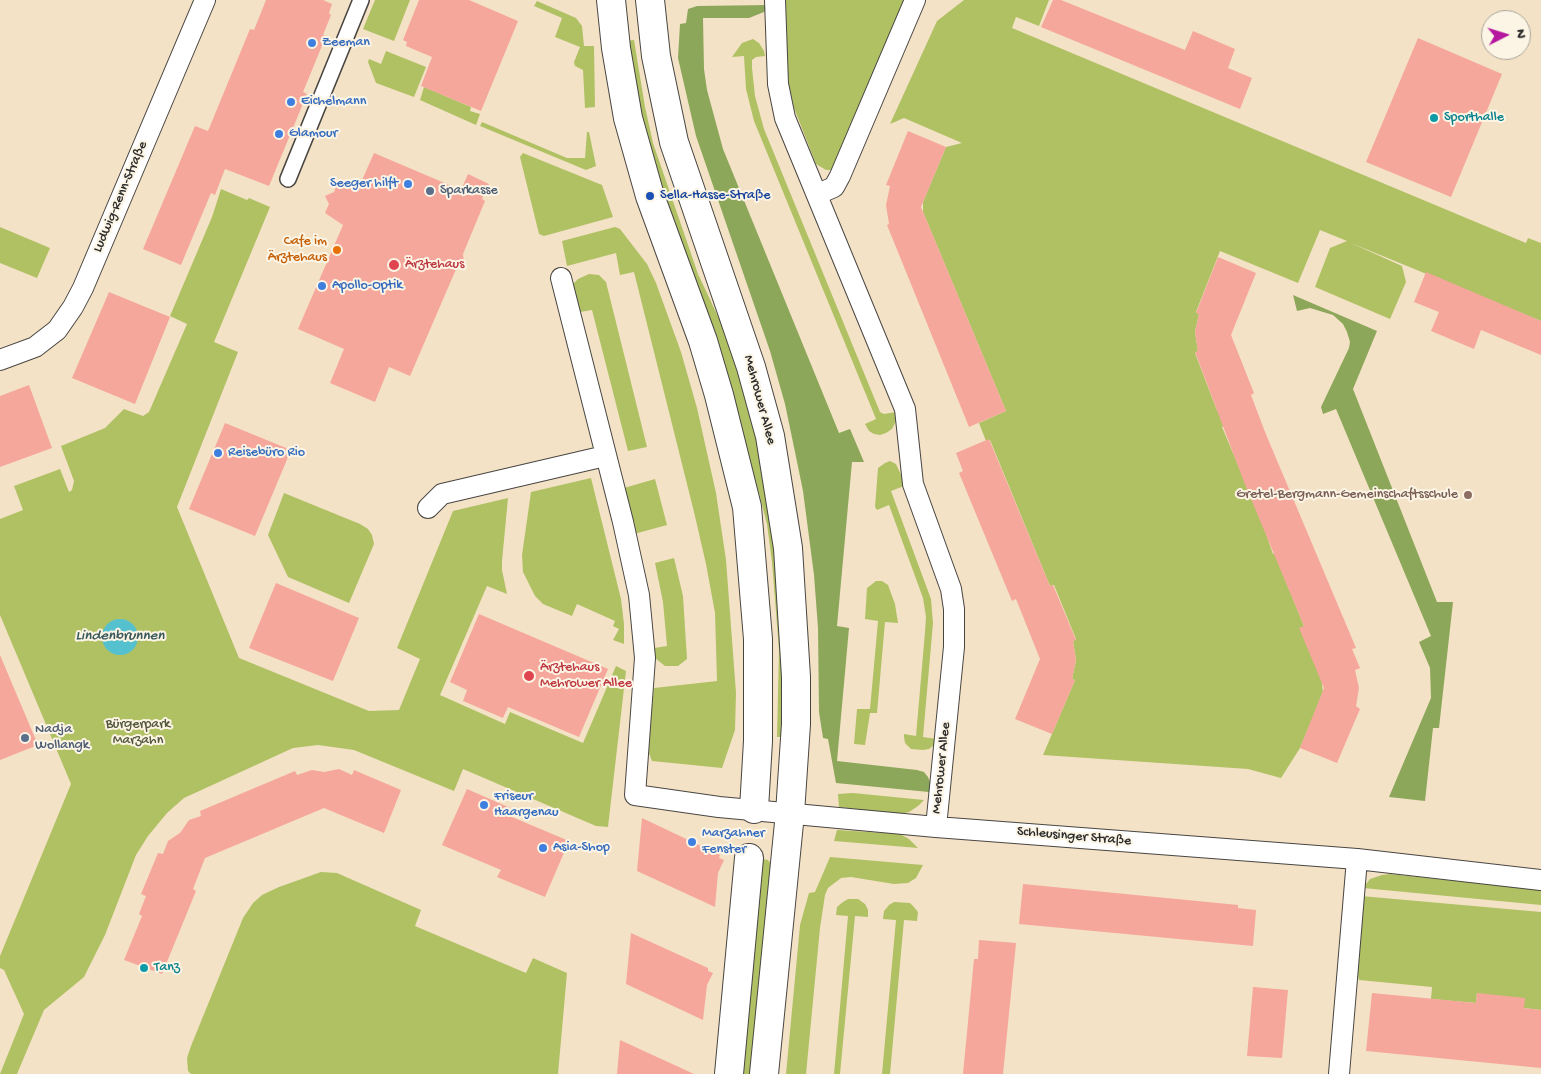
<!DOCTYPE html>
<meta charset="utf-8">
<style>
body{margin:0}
#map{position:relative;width:1541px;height:1074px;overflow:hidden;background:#f4e2c6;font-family:"Gochi Hand",sans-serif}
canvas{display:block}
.north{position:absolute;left:1481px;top:10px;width:50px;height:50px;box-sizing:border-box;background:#fcf5e5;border:1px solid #a8a49b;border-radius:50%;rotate:85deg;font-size:14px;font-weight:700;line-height:20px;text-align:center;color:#2b2b2b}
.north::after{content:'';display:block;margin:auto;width:18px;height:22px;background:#b5179e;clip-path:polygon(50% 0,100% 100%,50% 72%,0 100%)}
</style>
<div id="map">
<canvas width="1541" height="1074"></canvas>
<div class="north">N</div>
</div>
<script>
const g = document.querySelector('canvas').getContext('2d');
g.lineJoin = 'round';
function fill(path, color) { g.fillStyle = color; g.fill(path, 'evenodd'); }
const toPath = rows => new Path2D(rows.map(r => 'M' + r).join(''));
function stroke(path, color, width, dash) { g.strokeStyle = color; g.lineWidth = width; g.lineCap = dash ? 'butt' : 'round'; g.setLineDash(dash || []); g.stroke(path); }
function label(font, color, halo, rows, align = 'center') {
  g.font = font + ' "Gochi Hand",sans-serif'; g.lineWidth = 4; g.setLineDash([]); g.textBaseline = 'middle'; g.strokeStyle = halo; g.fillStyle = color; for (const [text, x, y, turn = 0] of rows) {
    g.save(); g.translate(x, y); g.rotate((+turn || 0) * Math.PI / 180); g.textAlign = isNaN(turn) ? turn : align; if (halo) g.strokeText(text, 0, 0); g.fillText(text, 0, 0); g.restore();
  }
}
const green = toPath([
 [375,0,410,0,394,41,363,29],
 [786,0,906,0,835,169,832,170,826,170,816,164,794,108,789,86,785,46],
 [964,0,1049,0,1039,26,1016,17,1012,28,1526,243,1528,238,1541,243,1541,321,1351,243,1402,266,1406,282,1390,319,1315,287,1330,248,1347,241,1320,230,1298,283,1220,251,1196,312,1199,314,1195,332,1198,351,1195,353,1216,408,1225,425,1222,427,1260,517,1273,554,1277,553,1282,572,1304,626,1322,683,1323,693,1300,748,1281,778,1248,769,1043,755,1075,680,1072,679,1076,660,1073,641,1076,639,1054,585,1050,586,990,440,986,441,979,423,1006,411,923,212,923,202,946,147,962,143,904,118,890,124,937,21],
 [537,1,576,18,582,26,584,46,594,46,595,107,585,108,583,70,575,66,574,62,580,47,555,37,562,18,534,6],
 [753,39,759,43,764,51,765,56,756,57,752,60,752,68,755,96,764,129,880,412,884,414,896,412,896,421,892,429,886,433,880,435,874,434,869,431,865,424,876,419,754,121,746,89,744,56,732,57,742,43],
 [634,40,645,107,653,143,698,274,731,344,761,449,782,588,784,737,777,737,779,650,772,562,767,524,759,493,647,147,626,41],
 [386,51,426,67,414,97,376,83,368,62,369,59,381,64],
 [424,87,471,107,470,111,480,114,476,125,420,100],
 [482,122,567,158,585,158,587,132,589,132,596,166,586,170,480,126],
 [523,153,602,185,613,217,544,236,539,234,520,157],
 [221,189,247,200,249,198,270,207,214,342,238,352,177,507,239,658,369,711,399,710,420,659,397,648,453,511,508,498,502,561,502,570,507,594,487,586,440,695,505,724,510,712,583,743,616,666,626,671,608,827,596,826,463,769,454,791,354,750,318,745,293,748,184,798,167,813,148,836,136,855,105,935,84,977,44,1010,17,1074,0,1074,24,1014,4,970,0,968,0,956,71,784,0,615,0,519,23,510,14,486,60,469,69,492,72,490,74,481,61,446,105,428,124,409,143,416,149,412,187,324,170,316,212,217],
 [0,227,50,248,37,278,0,263],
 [615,227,620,229,647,264,656,283,681,352,697,408,716,493,726,560,736,693,735,730,722,768,652,761,647,748,654,688,717,681,715,613,706,564,694,512,634,272,620,275,616,253,567,266,562,241],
 [589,274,599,275,606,282,647,447,628,451,592,310,580,312,572,285,578,279],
 [890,461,896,464,902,477,904,486,891,491,931,599,933,623,923,737,937,739,934,745,929,749,923,750,911,749,905,743,904,737,904,734,916,736,925,632,926,617,923,598,889,505,877,510,875,507,878,468,885,463],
 [591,478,621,599,624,624,624,644,613,640,619,629,613,626,615,621,577,604,572,616,543,604,535,596,523,572,522,555,531,492],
 [655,479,667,525,634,534,624,488],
 [284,493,360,524,368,529,372,535,374,544,349,603,288,577,268,535],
 [674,558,683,596,687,659,678,666,665,666,655,658,654,648,667,646,663,602,655,563],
 [876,581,882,581,888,585,895,604,898,623,885,622,877,713,870,713,865,745,854,744,857,709,870,709,878,621,865,619,867,588],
 [853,793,924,800,918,806,909,812,900,814,839,807,838,794],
 [837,830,900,834,909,839,918,848,834,841],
 [830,857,923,865,916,878,908,883,894,884,851,877,841,878,828,888,825,895,820,928,806,1074,786,1074,800,925,809,893,815,892],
 [763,859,768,860,773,866,754,1074,736,1074,759,861],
 [321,872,337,873,421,910,415,926,526,973,533,958,567,973,558,1074,191,1074,188,1071,187,1058,191,1046,243,918,253,903,262,895,279,887],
 [1390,874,1541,890,1541,905,1363,888,1370,879,1382,875],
 [1361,896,1541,912,1541,1010,1524,1008,1477,993,1476,1003,1431,999,1432,987,1359,980,1355,963],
 [848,899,858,899,865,904,868,910,868,917,855,916,840,1074,834,1074,848,916,836,915,837,907,843,902],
 [894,902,910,903,913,906,918,912,917,921,904,920,890,1074,882,1074,896,920,883,919,884,911,889,905]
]);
const forest = toPath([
 [768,5,764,12,749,18,703,18,704,69,707,90,723,149,839,433,850,429,864,462,852,462,837,626,849,628,837,761,917,770,924,772,928,777,930,782,929,792,836,783,828,739,823,738,819,712,818,628,814,575,803,491,795,452,785,404,770,351,696,136,678,58,680,24,686,23,688,9,697,6],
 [1293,295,1377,331,1353,389,1437,602,1453,602,1439,728,1433,728,1425,801,1389,797,1431,698,1430,668,1419,642,1431,636,1336,409,1323,414,1321,407,1349,348,1350,342,1347,332,1343,324,1333,315,1310,308,1297,311]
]);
const water = toPath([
 '102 637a18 18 0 1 1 36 0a18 18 0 1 1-36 0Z'
]);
const building = toPath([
 [266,0,323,0,332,4,329,13,331,15,323,35,326,36,303,92,307,94,269,186,225,169,215,195,211,193,181,265,143,249,195,126,208,131,250,29,254,30],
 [419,0,469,0,518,21,481,111,421,86,432,57,406,46,407,42,403,40],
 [1053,0,1061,0,1185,50,1193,31,1235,49,1228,68,1252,78,1240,109,1041,27],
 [1418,38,1502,74,1451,197,1366,162],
 [908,131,946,147,921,207,1006,411,969,427,887,225,889,224,886,205,890,186,886,185],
 [374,153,461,190,468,174,489,184,482,199,485,201,463,254,464,264,457,267,410,376,389,367,375,402,330,383,344,349,298,329,343,225,325,213,329,204,325,196,334,192,337,184,359,187],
 [1218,257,1256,273,1231,335,1254,393,1251,395,1265,432,1356,648,1352,649,1360,668,1355,670,1359,688,1356,706,1360,709,1337,763,1300,748,1324,688,1299,628,1304,626,1244,482,1195,352,1198,351,1195,332,1199,314,1196,313],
 [1426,272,1541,321,1541,355,1481,330,1474,349,1431,331,1439,312,1414,302],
 [109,292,170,317,135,404,72,378],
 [29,385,52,448,0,467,0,396],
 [225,423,291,450,255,536,189,509],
 [989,439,1050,586,1053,585,1076,640,1073,641,1076,660,1072,679,1075,680,1052,734,1015,719,1040,659,1016,599,1012,601,959,473,963,471,956,453],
 [276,583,359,618,333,681,249,648],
 [479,614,608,669,579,737,508,707,503,718,463,701,467,690,450,682],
 [0,655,38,745,0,760],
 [339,769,352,775,354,770,401,790,384,833,324,808,205,858,193,889,196,891,162,974,124,960,142,916,139,914,146,896,141,894,158,853,163,854,168,841,180,833,189,820,201,816,200,811,295,771,297,775,312,770,324,772],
 [467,789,515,810,512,817,569,841,545,897,497,877,501,870,442,845],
 [642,818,720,855,719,858,724,860,718,873,715,907,637,871],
 [1023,884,1238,905,1238,908,1256,910,1253,946,1019,924],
 [631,933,708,968,708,971,713,973,707,985,703,1020,626,984],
 [979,940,1016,943,1003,1074,963,1074,974,959,978,959],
 [1253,987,1288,990,1282,1058,1247,1056],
 [1372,993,1476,1003,1477,993,1525,998,1524,1008,1541,1010,1541,1068,1366,1051],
 [620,1040,694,1074,617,1074]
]);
const pedestrian = toPath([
 [288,179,361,0]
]);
const minor = toPath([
 [775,0,778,84,785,118,905,409,913,484,951,589,954,609,954,647,936,827],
 [818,194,834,187,840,176,915,0],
 [561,278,623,522,639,595,645,658,635,795,719,807,936,827,1357,859,1541,880],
 [0,360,35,347,57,330,73,307,83,288,205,0],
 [428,508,442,494,605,456],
 [1339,1074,1357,859]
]);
const secondary = toPath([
 [611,0,616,48,628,118,650,196,703,341,719,395,747,507,758,639,758,741,754,809],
 [650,0,656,56,674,142,751,367,770,436,788,548,796,677,796,724,790,813,764,1074],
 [729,1074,749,858]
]);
const markers = [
 [312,43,5,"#3f7fe0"],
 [291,102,5,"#3f7fe0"],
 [1434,118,5,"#0f9aa8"],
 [279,134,5,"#3f7fe0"],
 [408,184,5,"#3f7fe0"],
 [430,191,5,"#5c6f8a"],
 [650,196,5,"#1a4fb4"],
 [337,250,5,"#e8710a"],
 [394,265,6,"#e0444e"],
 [322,286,5,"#3f7fe0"],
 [218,453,5,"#3f7fe0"],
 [1468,495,5,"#8d6e63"],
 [529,676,6,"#e0444e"],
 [25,738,5,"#5c6f8a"],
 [484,805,5,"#3f7fe0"],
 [692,842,5,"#3f7fe0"],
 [543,848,5,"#3f7fe0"],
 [144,968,5,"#0f9aa8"]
];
const shopNames = [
 ["Zeeman",322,43],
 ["Eichelmann",301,102],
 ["Glamour",289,134],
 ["Seeger hilft",398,184,"right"],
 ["Apollo-Optik",332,286],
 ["Reisebüro Rio",228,453],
 ["Friseur",494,797],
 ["Haargenau",494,813],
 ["Marzahner",702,834],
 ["Fenster",702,850],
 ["Asia-Shop",553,848]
];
const cultureNames = [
 ["Sporthalle",1444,118],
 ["Tanz",154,968]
];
const serviceNames = [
 ["Sparkasse",440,191],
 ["Nadja",35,730],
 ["Wollangk",35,746]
];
const transitNames = [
 ["Sella-Hasse-Straße",660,196]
];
const streetNames = [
 ["Ludwig-Renn-Straße",121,197,-67],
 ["Mehrower Allee",759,400,75],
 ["Mehrower Allee",942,768,-84],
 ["Schleusinger Straße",1074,837,5]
];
const foodNames = [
 ["Cafe im",327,242],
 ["Ärztehaus",327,258]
];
const healthNames = [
 ["Ärztehaus",405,265],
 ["Ärztehaus",540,668],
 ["Mehrower Allee",540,684]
];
const educationNames = [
 ["Gretel-Bergmann-Gemeinschaftsschule",1458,495]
];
const parkNames = [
 ["Bürgerpark",138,725],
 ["Marzahn",138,741]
];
const waterNames = [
 ["Lindenbrunnen",120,637]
];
fill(green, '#b0c164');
fill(forest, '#8ca75a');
fill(water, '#55c1cf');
fill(building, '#f5a79b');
stroke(pedestrian, '#494642', 18);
stroke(minor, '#494642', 22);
stroke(secondary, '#494642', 30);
stroke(pedestrian, '#fff', 15);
stroke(minor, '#fff', 20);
stroke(secondary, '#fff', 28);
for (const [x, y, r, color] of markers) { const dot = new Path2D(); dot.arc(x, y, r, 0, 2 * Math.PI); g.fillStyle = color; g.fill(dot); stroke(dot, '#fcf5e5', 2); }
label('14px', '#366cbe', '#fcf5e5', shopNames, 'left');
label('14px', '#0d838f', '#fcf5e5', cultureNames, 'left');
label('14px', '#4e5e75', '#fcf5e5', serviceNames, 'left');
label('14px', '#164399', '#fcf5e5', transitNames, 'left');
label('14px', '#2b2b2b', '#fcf5e5', streetNames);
label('14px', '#c56008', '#fcf5e5', foodNames, 'right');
label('14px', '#be3a42', '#fcf5e5', healthNames, 'left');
label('14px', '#785e54', '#fcf5e5', educationNames, 'right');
label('14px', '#53583c', '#fcf5e5', parkNames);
label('italic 15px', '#38585c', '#fcf5e5', waterNames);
</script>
